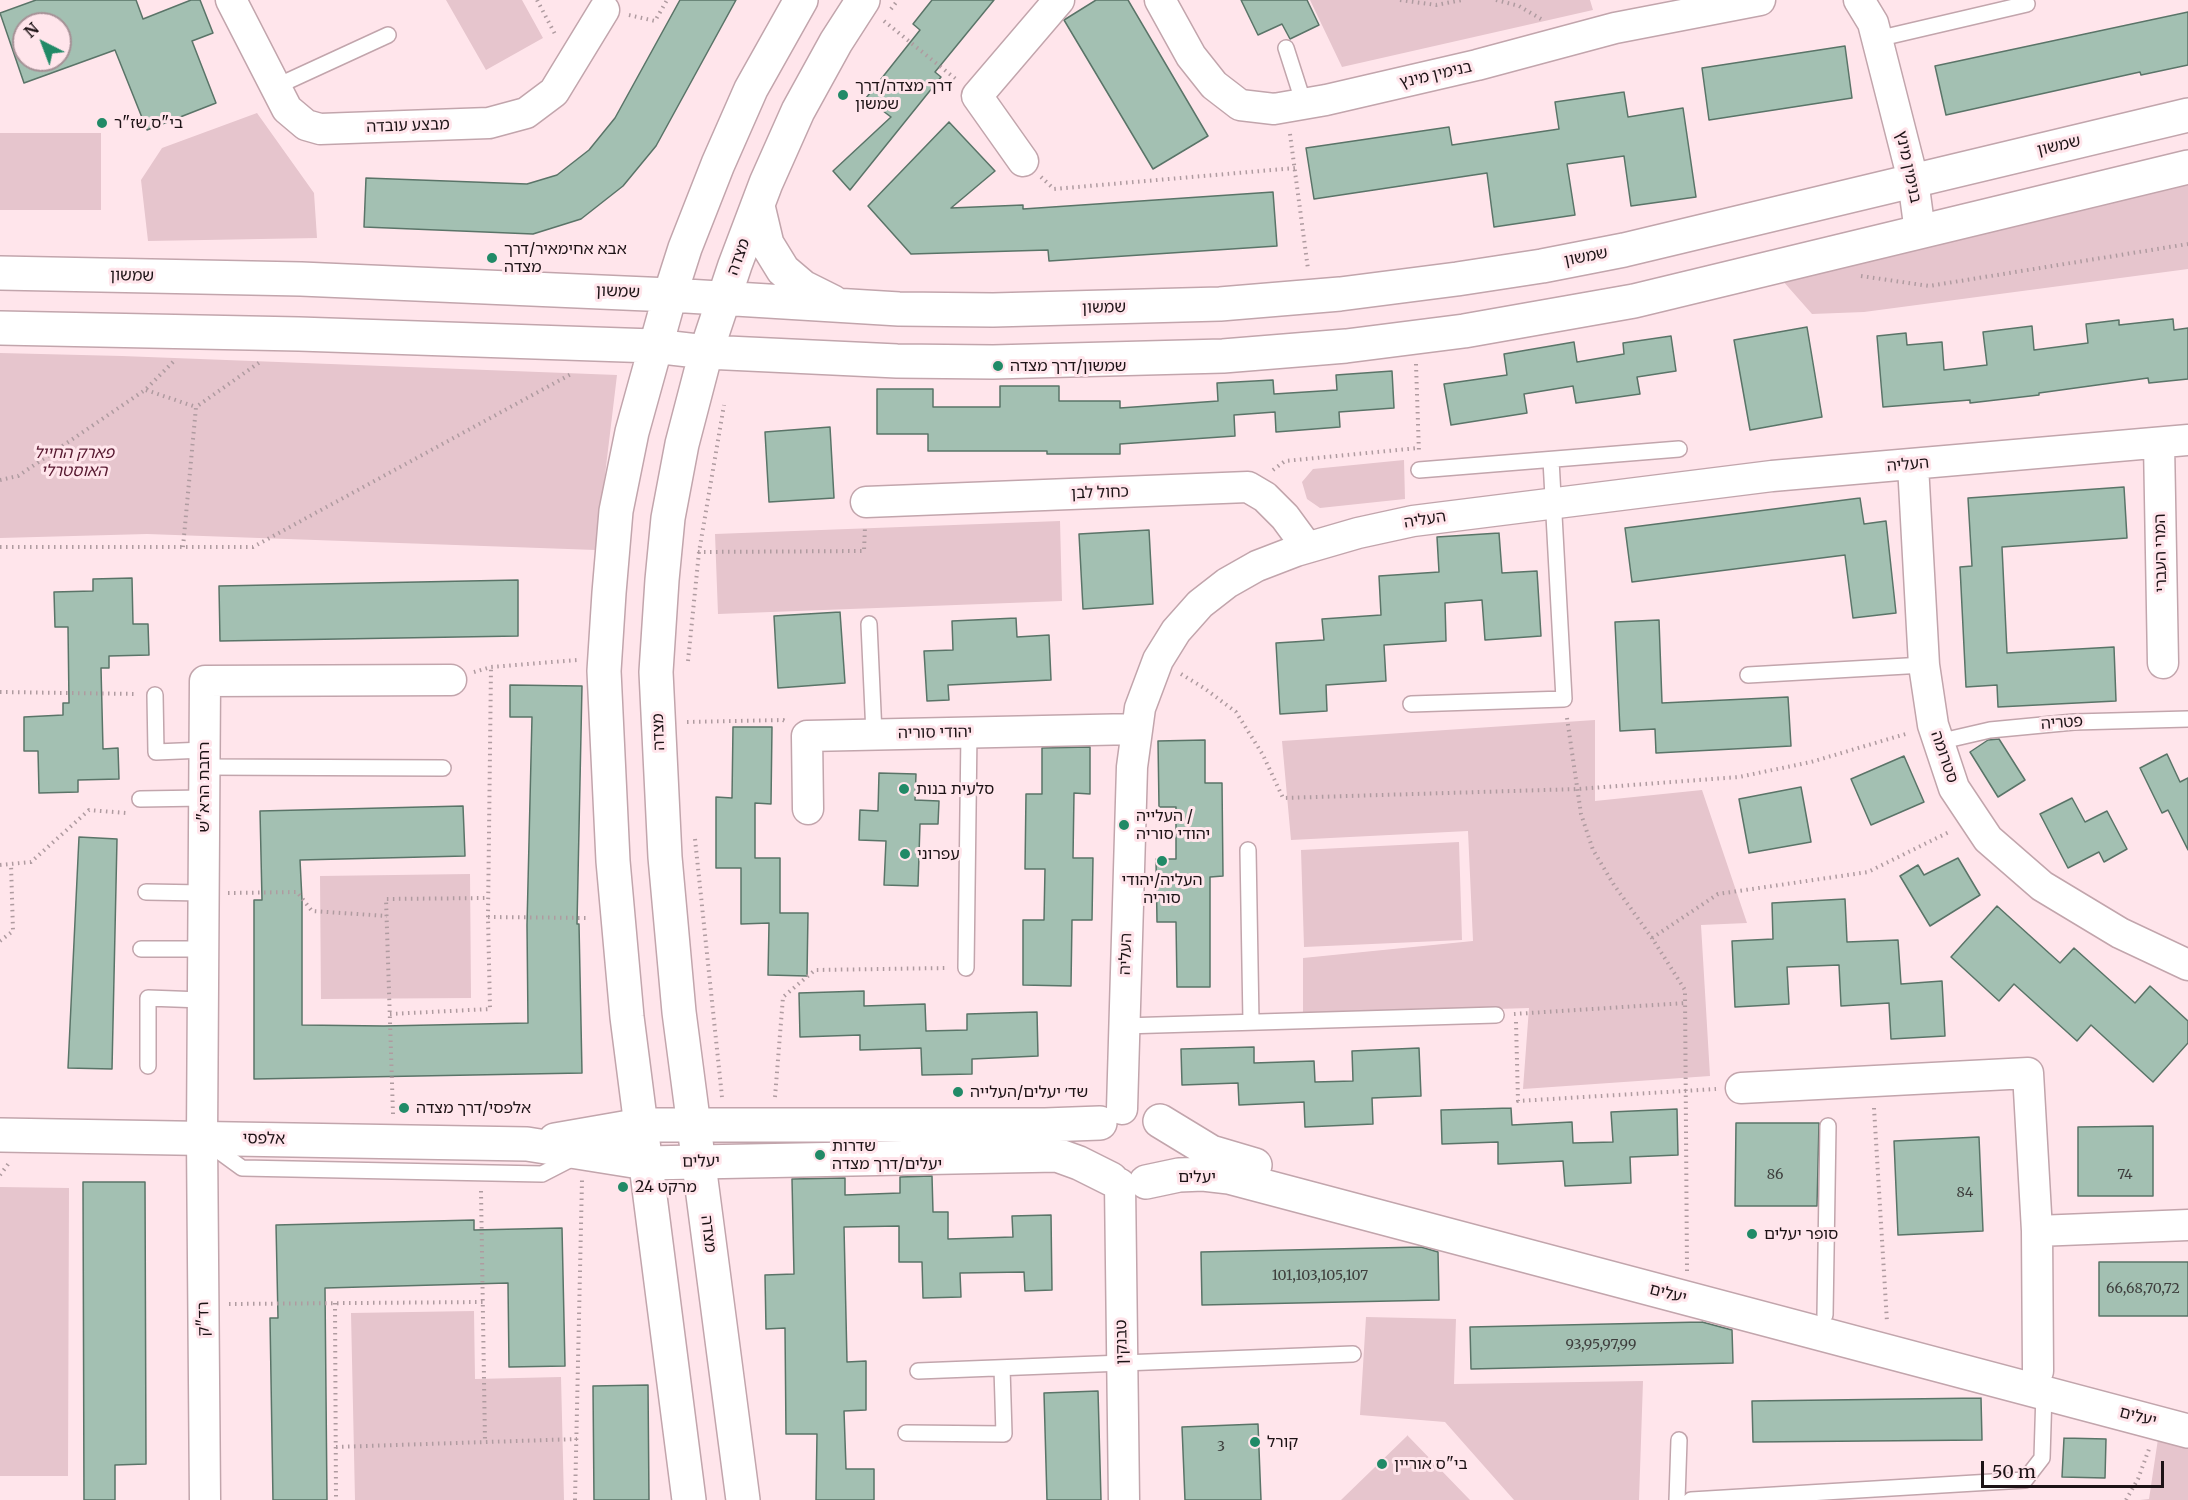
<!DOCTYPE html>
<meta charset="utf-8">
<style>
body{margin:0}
#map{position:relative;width:2188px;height:1500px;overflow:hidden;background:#ffe5eb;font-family:Merriweather,serif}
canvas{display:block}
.north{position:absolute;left:12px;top:12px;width:60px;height:60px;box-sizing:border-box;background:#ffe5eb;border:2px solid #a59196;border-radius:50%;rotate:318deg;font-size:16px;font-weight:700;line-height:24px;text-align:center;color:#1d1316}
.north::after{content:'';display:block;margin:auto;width:21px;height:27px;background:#218a67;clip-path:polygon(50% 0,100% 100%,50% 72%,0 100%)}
.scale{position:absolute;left:1981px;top:1461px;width:183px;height:27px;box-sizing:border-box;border:3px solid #1d1316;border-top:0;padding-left:8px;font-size:18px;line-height:21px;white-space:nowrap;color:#1d1316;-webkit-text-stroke:4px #ffe5eb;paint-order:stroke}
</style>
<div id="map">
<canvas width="2188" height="1500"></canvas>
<div class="north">N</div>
<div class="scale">50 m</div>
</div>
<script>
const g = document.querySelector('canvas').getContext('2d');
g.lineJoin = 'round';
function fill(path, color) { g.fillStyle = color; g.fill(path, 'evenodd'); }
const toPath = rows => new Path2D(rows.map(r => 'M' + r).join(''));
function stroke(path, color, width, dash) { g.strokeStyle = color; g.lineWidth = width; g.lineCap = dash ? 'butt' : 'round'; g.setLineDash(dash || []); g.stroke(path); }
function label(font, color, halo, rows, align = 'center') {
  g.font = font + ' Merriweather,"Noto Sans Hebrew",serif'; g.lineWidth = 6; g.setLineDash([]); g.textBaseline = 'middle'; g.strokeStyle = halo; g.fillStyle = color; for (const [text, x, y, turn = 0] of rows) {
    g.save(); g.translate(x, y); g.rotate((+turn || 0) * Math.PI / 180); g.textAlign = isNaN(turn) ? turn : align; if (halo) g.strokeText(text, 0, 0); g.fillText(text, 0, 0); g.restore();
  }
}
const green = toPath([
 [446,0,522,0,543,38,486,70],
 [1310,0,1590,0,1593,10,1342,67],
 [257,113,314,193,317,238,148,241,141,180,162,148],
 [0,133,101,133,101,210,0,210],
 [2188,184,2188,269,1864,312,1812,314,1782,280],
 [0,353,122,356,617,375,596,550,147,534,0,538],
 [1404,460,1405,499,1320,508,1307,499,1302,482,1313,469],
 [1060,521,1062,601,718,614,715,534],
 [1595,720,1595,801,1702,790,1747,923,1701,925,1710,1076,1523,1089,1529,1008,1303,1015,1303,958,1473,941,1468,831,1291,840,1282,741],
 [1459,842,1462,940,1304,947,1301,850],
 [470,874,471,998,321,999,320,876],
 [0,1187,69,1188,68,1476,0,1476],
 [474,1311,475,1379,561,1377,564,1500,355,1500,351,1313],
 [1366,1317,1456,1319,1454,1384,1643,1381,1639,1500,1514,1500,1445,1422,1360,1415],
 [1407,1435,1470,1500,1341,1500,1407,1436],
 [2158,1439,2188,1447,2188,1500,2140,1500,2149,1499]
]);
const building = toPath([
 [36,0,136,0,143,19,191,0,200,0,213,33,192,41,216,103,147,130,115,50,24,83,0,13,36,0],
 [24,24,60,24,60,60,24,60,24,24],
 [680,0,736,0,656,146,623,186,581,219,533,234,364,227,366,178,527,184,557,175,589,150,615,118,680,0],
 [932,0,994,0,935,72,941,77,850,190,833,171,891,117,866,98,920,30,913,24,932,0],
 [1096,0,1128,0,1208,136,1153,169,1064,20,1096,0],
 [1241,0,1307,0,1319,25,1290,39,1282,24,1258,35,1241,0],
 [2188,12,2188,65,2141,75,2140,72,1946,115,1935,66,2188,12],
 [1845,46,1852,98,1709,120,1702,68,1845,46],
 [1624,92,1628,117,1683,108,1696,197,1631,206,1624,156,1567,164,1575,215,1494,227,1487,173,1314,199,1306,148,1449,127,1452,145,1559,129,1555,102,1624,92],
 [949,122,995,171,951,208,1023,205,1023,209,1273,192,1277,246,1049,261,1048,250,911,254,868,206,949,122],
 [2173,319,2174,330,2188,328,2188,379,2149,383,2148,378,2039,393,2039,395,1970,403,1970,400,1883,407,1877,336,1906,333,1907,345,1942,342,1944,370,1987,365,1983,332,2032,326,2034,350,2088,343,2086,324,2119,320,2119,325,2173,319],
 [1807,327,1822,417,1750,430,1734,340,1807,327],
 [1671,336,1676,371,1637,377,1640,394,1576,403,1573,386,1524,394,1527,413,1451,425,1444,384,1507,375,1504,354,1574,342,1577,362,1624,354,1623,343,1671,336],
 [1392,371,1394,408,1339,412,1340,427,1276,432,1275,412,1234,415,1235,436,1120,444,1120,454,1047,454,1047,451,928,451,928,434,877,434,877,389,933,389,933,407,1000,407,1000,386,1059,386,1059,401,1120,401,1120,408,1218,401,1217,383,1273,380,1274,394,1337,390,1336,375,1392,371],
 [830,427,834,498,769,502,765,432,830,427],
 [2124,487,2127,538,2002,547,2007,653,2114,647,2116,701,1998,707,1997,685,1966,687,1960,567,1972,566,1968,498,2124,487],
 [1860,498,1864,524,1886,521,1896,613,1853,618,1845,555,1632,582,1625,528,1860,498],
 [1149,530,1153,604,1083,609,1079,534,1149,530],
 [1499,533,1502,573,1537,571,1541,636,1485,640,1482,600,1445,603,1446,641,1384,645,1386,681,1326,685,1327,711,1280,714,1276,643,1324,640,1322,619,1381,615,1379,576,1439,572,1437,537,1499,533],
 [132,578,133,624,148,624,149,655,109,656,109,668,101,668,103,749,118,748,119,779,78,780,78,792,39,793,38,751,24,751,24,717,63,715,63,703,69,703,68,627,55,627,54,592,93,591,93,579,132,578],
 [518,580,518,636,220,641,219,586,518,580],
 [840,612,845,683,778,688,774,616,840,612],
 [1016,618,1017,637,1049,635,1051,680,948,685,949,700,927,701,924,651,953,650,952,621,1016,618],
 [1659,620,1662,703,1788,697,1791,746,1656,753,1655,729,1620,731,1615,622,1659,620],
 [510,685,582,686,577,924,579,924,582,1073,254,1079,254,900,262,900,260,811,463,806,465,856,300,860,302,900,302,1025,384,1026,528,1023,527,925,532,717,510,717,510,685],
 [733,727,772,727,771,804,755,803,755,858,780,858,780,913,808,913,807,976,768,975,769,923,741,924,741,868,716,868,716,797,732,798,733,727],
 [1999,739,2025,780,1998,797,1970,752,1988,740,1999,739],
 [1205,740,1205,783,1222,783,1223,876,1210,877,1210,987,1177,987,1176,922,1157,922,1156,859,1176,859,1176,807,1159,807,1158,741,1205,740],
 [1090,747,1090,794,1074,793,1073,858,1093,858,1092,920,1072,920,1071,986,1023,985,1023,920,1044,920,1045,869,1025,869,1026,794,1042,794,1042,748,1090,747],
 [2167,754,2180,782,2188,778,2188,850,2168,810,2162,813,2140,768,2167,754],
 [1904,756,1924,802,1871,825,1851,779,1904,756],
 [879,773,916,774,915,800,939,801,938,824,920,824,918,886,884,885,886,841,859,840,860,810,878,811,879,773],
 [1801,787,1811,842,1749,853,1739,799,1801,787],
 [2072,798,2085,822,2107,811,2127,849,2104,862,2099,852,2068,868,2040,814,2072,798],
 [79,837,117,839,112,1069,68,1068,79,837],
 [1958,858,1980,895,1930,926,1900,876,1918,865,1924,875,1958,858],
 [1845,899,1847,942,1898,940,1901,984,1942,981,1945,1036,1891,1039,1889,1003,1841,1006,1839,965,1787,967,1789,1004,1735,1007,1732,941,1773,939,1772,903,1845,899],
 [1997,906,2060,963,2074,948,2135,1003,2150,986,2188,1021,2188,1043,2153,1082,2091,1025,2077,1041,2014,984,1999,1001,1951,957,1997,906],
 [864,991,864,1006,925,1004,926,1031,967,1030,967,1014,1037,1012,1038,1056,972,1059,972,1074,922,1075,921,1048,860,1050,860,1035,800,1037,799,993,864,991],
 [1254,1047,1254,1063,1314,1061,1315,1082,1353,1081,1352,1051,1419,1048,1421,1096,1372,1098,1373,1124,1305,1127,1304,1102,1239,1105,1238,1083,1182,1085,1181,1049,1254,1047],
 [1511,1108,1512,1125,1572,1122,1573,1143,1613,1142,1611,1112,1677,1109,1678,1155,1630,1157,1631,1183,1565,1186,1563,1161,1498,1164,1498,1142,1442,1144,1441,1110,1511,1108],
 [1736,1123,1819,1123,1817,1206,1735,1206,1736,1123],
 [2153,1126,2153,1196,2078,1196,2078,1127,2153,1126],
 [1979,1137,1983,1231,1898,1235,1894,1141,1979,1137],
 [932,1176,933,1212,948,1212,948,1239,1013,1237,1012,1216,1051,1215,1052,1290,1025,1291,1024,1272,960,1273,961,1297,923,1298,922,1262,899,1262,899,1226,844,1227,847,1362,866,1361,866,1410,844,1411,846,1469,874,1469,874,1500,816,1500,817,1434,786,1434,785,1328,766,1329,765,1275,794,1274,792,1179,845,1178,845,1195,900,1193,900,1177,932,1176],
 [83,1182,145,1182,146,1464,115,1465,115,1500,84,1500,83,1182],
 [474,1220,474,1230,562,1228,565,1366,509,1367,508,1283,325,1288,327,1500,273,1500,270,1318,278,1318,276,1225,474,1220],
 [1421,1247,1438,1252,1439,1300,1202,1305,1201,1252,1421,1247],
 [2099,1262,2188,1262,2188,1316,2099,1316,2099,1262],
 [1702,1322,1732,1330,1733,1363,1471,1369,1470,1327,1702,1322],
 [648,1385,649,1500,594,1500,593,1386,648,1385],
 [1098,1391,1101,1500,1047,1500,1044,1393,1098,1391],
 [1981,1398,1982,1440,1753,1442,1752,1401,1981,1398],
 [1258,1424,1261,1500,1185,1500,1182,1427,1258,1424],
 [2064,1438,2106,1439,2105,1478,2062,1477,2064,1438]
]);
const path = toPath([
 [537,0,556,36],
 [1400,0,1436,5,1462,0],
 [1496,0,1519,6,1541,19],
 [891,9,898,0],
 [629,15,655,21,667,0],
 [884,21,957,80],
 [1290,134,1308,269],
 [1041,177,1054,189,1295,168],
 [1861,276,1929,286,2188,244],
 [1416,364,1419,453],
 [146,390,196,407],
 [1273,470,1285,461,1418,448],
 [0,480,18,476,145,390,176,359],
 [0,547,253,547,573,373],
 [183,547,196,407,260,362],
 [698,552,864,551,865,527],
 [688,661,699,552,724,405],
 [474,672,491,667,577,660],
 [1181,674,1204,688,1236,712,1263,755,1283,798,1578,789,1739,777,1811,762,1909,733],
 [0,692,137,694],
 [1567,718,1581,814,1593,850,1614,885,1652,938,1685,990,1687,1271],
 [687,722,783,720,787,722],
 [695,839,722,1097],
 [0,865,31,862,89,810,126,813],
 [228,893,297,892,312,911,387,916],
 [488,917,590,918],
 [1652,938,1718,894,1868,872,1951,831],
 [0,941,13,931,11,864],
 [390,1014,490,1009,488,917,491,667],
 [1514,1014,1686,1003],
 [1516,1022,1518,1101,1716,1089],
 [775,1097,783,997,815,970,947,968],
 [1874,1108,1887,1322],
 [393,1114,386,899,488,898],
 [0,1175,9,1163],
 [481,1191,485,1442],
 [335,1303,336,1500],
 [229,1304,483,1302],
 [336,1447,577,1439],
 [575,1500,582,1180],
 [2126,1500,2138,1479,2149,1449]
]);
const service = toPath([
 [1877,39,2027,4],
 [1286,48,1304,104],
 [275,87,388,35],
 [1419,470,1679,449],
 [869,624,874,734],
 [1748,675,1924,665],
 [155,695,156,752,204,750],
 [1411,704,1564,699,1551,460],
 [1938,742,1990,730,2074,722,2188,719],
 [204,767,443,768],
 [140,799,204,798],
 [1248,850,1251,1022],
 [146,892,203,893],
 [141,949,203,949],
 [966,968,969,732],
 [1123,1026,1496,1015],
 [148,1066,148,998,202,1000],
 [209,1144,242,1168,542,1174,575,1157],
 [1825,1315,1828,1126],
 [918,1371,1353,1354],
 [906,1433,1004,1434,1002,1368],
 [1677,1500,1679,1440],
 [1691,1500,2025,1480,2042,1458,2044,1392]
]);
const minor = toPath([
 [231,0,287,109,306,125,320,129,489,123,526,113,554,92,604,10],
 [1160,0,1191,56,1214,85,1240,105,1274,109,1326,100,1477,65,1615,28,1760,0],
 [1859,0,1873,23,1913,180,1920,232],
 [1023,161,977,96,1059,0],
 [2159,443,2163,663],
 [1913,465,1924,665,1933,725,1954,788,1988,839,2042,886,2120,933,2188,965],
 [866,502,1248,487,1265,497,1285,517,1307,547],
 [808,809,807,736,1137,729],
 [1741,1088,2028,1073,2037,1231,2038,1371],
 [1122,1109,1132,767,1140,708,1158,660,1176,631,1200,604,1227,583,1257,566,1296,551,1358,533,1413,521,1772,476,2188,440],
 [1120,1184,1124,1500],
 [2037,1231,2188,1225],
 [205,1500,202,1138,205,681,451,680]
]);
const tertiary = toPath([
 [1160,1121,1211,1152,1255,1165],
 [0,1135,527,1144,646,1163,1057,1155,1079,1163,1111,1179],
 [555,1140,641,1125,1045,1125,1100,1123],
 [1146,1182,1179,1175,1203,1174,1229,1177,2188,1431]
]);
const secondary = toPath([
 [758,206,767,244,783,270,803,287,833,302],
 [0,273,301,279,670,295,899,309,993,310,1220,304,1340,294,1457,279,1542,266,1624,250,2188,115],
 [0,328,299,334,654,346,706,352,897,361,993,362,1223,356,1346,346,1464,331,1634,301,2188,167],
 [689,1500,627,1017,613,861,604,671,609,593,616,511,632,432,670,295,685,248,718,164,751,89,801,0],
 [743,1500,679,1012,665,857,656,672,662,580,668,518,682,444,706,352,735,265,766,183,798,111,836,42,863,0]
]);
const markers = [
 [843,95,6,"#218a67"],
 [102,123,6,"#218a67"],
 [492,258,6,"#218a67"],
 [998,366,6,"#218a67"],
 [904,789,6,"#218a67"],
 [1124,825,6,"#218a67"],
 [905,854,6,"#218a67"],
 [1162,861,6,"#218a67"],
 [958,1092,6,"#218a67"],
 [404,1108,6,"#218a67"],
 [820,1155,6,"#218a67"],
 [623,1187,6,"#218a67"],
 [1752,1234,6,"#218a67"],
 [1255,1442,6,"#218a67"],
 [1382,1464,6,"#218a67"]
];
const numberNames = [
 ["86",1775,1175],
 ["74",2125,1175],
 ["84",1965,1193],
 ["101,103,105,107",1320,1276],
 ["66,68,70,72",2143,1289],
 ["93,95,97,99",1601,1345],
 ["3",1221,1447]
];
const streetNames = [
 ["בנימין מינץ",1436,75,-13],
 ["מבצע עובדה",408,126,-2],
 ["שמשון",2059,146,-13],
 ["בנימין מינץ",1908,167,78],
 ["מצדה",739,257,-70],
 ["שמשון",1586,257,-11],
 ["שמשון",132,276,1],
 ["שמשון",618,292,2],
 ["שמשון",1104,308,-1],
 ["העליה",1908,465,-5],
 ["כחול לבן",1100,493,-2],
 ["העליה",1425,520,-9],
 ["המרי העברי",2161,553,-91],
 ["פטריה",2062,723,-4],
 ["מצדה",659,732,-92],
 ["יהודי סוריה",935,733,-1],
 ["סטרומה",1944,757,71],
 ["רחבת הרא\"ש",204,787,-90],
 ["העליה",1126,954,-88],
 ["אלפסי",264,1139,1],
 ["יעלים",701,1162,-1],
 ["יעלים",1197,1177],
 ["מצדה",708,1234,83],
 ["יעלים",1668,1294,15],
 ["רד\"ק",204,1319,-91],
 ["טבנקין",1122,1342,-91],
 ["יעלים",2138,1417,15]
];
const poiNames = [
 ["דרך מצדה/דרך",855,86],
 ["שמשון",855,104],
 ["בי\"ס שז\"ר",114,123],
 ["אבא אחימאיר/דרך",504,249],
 ["מצדה",504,267],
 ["שמשון/דרך מצדה",1010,366],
 ["סלעית בנות",916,789],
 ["העלייה /",1136,816],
 ["יהודי סוריה",1136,834],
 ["עפרוני",917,854],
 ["העליה/יהודי",1162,880,"center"],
 ["סוריה",1162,898,"center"],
 ["שד׳ יעלים/העלייה",970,1092],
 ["אלפסי/דרך מצדה",416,1108],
 ["שדרות",832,1146],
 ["יעלים/דרך מצדה",832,1164],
 ["מרקט 24",635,1187],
 ["סופר יעלים",1764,1234],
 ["קורל",1267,1442],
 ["בי\"ס אוריין",1394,1464]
];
const parkNames = [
 ["פארק החייל",74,453],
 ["האוסטרלי",74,471]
];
fill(green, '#e6c5cd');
fill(building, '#a3c0b2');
stroke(building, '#5a7468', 1.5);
stroke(service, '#c2a5ac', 18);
stroke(minor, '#c2a5ac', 33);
stroke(tertiary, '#c2a5ac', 36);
stroke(secondary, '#c2a5ac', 36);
stroke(path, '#af9ba0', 4, [1.5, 4.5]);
stroke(service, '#fff', 15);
stroke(minor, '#fff', 30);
stroke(tertiary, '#fff', 33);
stroke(secondary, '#fff', 33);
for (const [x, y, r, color] of markers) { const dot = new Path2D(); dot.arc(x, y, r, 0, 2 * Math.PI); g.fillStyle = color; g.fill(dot); stroke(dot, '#ffe5eb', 2); }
label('14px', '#3e3e3d', null, numberNames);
label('16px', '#1d1316', '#ffe5eb', streetNames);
label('16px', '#1d1316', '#ffe5eb', poiNames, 'left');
label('italic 16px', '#571930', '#ffe5eb', parkNames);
</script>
